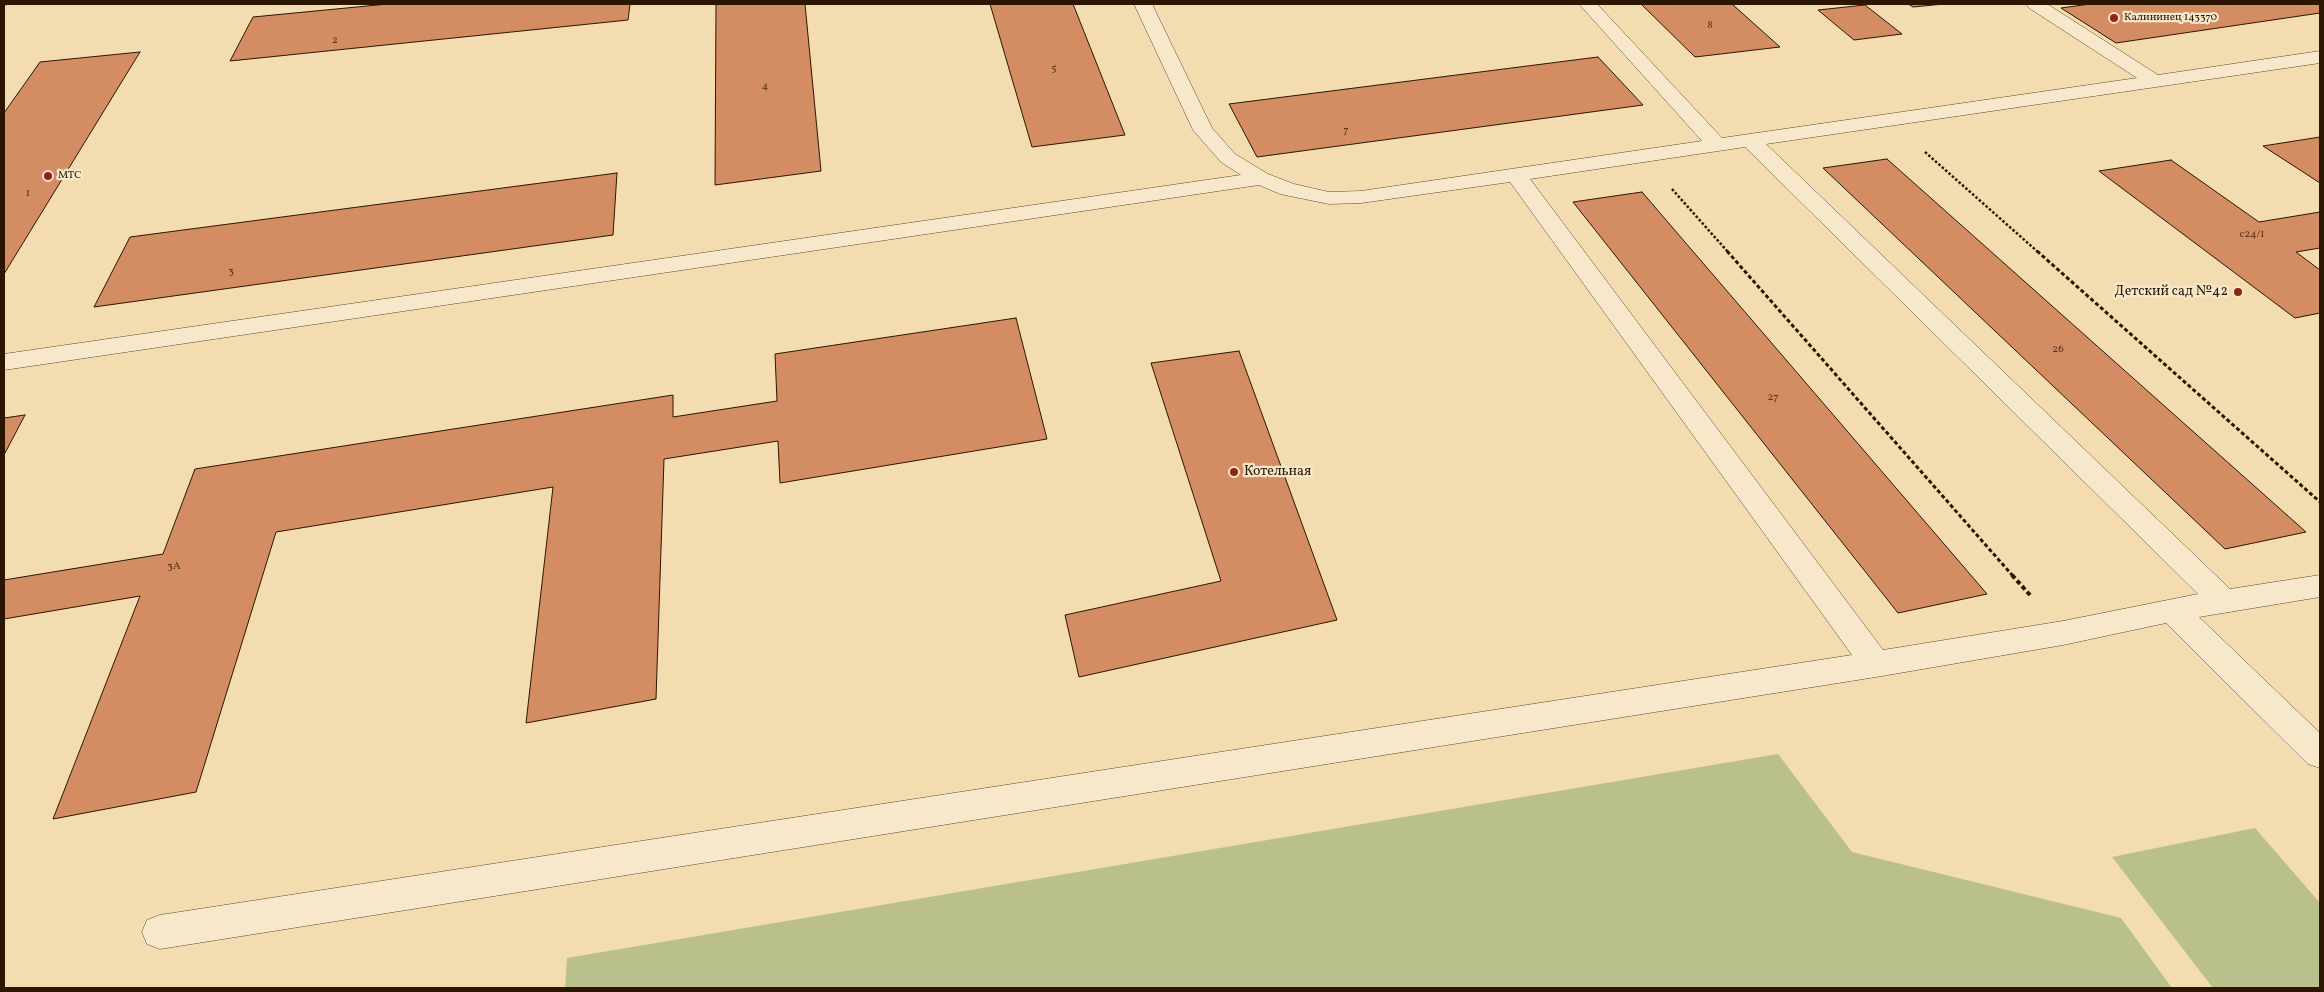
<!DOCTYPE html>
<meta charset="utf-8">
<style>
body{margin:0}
#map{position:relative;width:2324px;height:992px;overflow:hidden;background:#f2dcb0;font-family:Vollkorn,serif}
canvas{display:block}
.frame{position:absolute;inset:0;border:5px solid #2c1600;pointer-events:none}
</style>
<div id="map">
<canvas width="2324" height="992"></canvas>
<div class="frame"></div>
</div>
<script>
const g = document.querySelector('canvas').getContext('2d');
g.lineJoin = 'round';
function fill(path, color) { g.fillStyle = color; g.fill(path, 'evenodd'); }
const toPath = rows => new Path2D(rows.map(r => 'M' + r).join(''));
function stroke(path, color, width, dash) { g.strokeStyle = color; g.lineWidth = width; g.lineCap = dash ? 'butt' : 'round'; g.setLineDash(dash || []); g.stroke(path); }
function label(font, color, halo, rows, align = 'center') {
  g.font = font + ' Vollkorn,serif'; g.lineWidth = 4.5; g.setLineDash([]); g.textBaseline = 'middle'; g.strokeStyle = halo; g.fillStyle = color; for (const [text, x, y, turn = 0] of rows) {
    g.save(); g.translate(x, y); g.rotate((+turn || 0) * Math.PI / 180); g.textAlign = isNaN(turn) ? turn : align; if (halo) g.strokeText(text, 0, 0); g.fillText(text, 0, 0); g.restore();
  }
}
const green = toPath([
 [1778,754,1852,852,2121,918,2172,988,565,988,567,958],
 [2255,828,2320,903,2320,988,2213,988,2112,857]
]);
const building = toPath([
 [388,4,630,4,628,20,230,61,253,17,388,4],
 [716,4,805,4,821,171,715,185,716,4],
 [990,4,1073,4,1125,135,1032,147,990,4],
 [1641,4,1732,4,1780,47,1695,57,1641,4],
 [1908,4,1944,4,1913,7,1908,4],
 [2090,4,2320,4,2320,13,2116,43,2061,8,2090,4],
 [1865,5,1902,34,1854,40,1818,10,1865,5],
 [140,52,4,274,4,113,40,62,140,52],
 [1598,57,1643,105,1257,157,1229,104,1598,57],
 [2320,137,2320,183,2263,146,2320,137],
 [1887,159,2306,532,2225,549,1823,168,1887,159],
 [2171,160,2259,222,2320,212,2320,248,2296,252,2320,270,2320,313,2295,318,2099,171,2171,160],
 [617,173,613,235,94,307,130,237,617,173],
 [1642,192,1987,594,1898,613,1573,202,1642,192],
 [1016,318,1047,439,780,483,778,441,664,459,656,699,526,723,553,487,276,532,196,792,53,819,140,596,4,619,4,580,163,554,195,469,673,395,673,417,777,401,775,354,1016,318],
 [1239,351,1337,620,1079,677,1065,615,1221,581,1151,363,1239,351],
 [25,415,4,455,4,418,25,415]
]);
const pathFar2 = toPath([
 [4,4,7,4],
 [1925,152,2038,252],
 [1672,189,1728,252]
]);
const pathFar1 = toPath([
 [1727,251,2013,576],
 [2037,251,2320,502]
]);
const path = toPath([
 [2012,575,2030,595]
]);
const minor = toPath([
 [1134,4,1152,4,1212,128,1235,154,1268,174,1294,184,1329,192,1361,191,1702,141,1579,4,1597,4,1722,138,2137,78,2029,8,2026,4,2047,4,2158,75,2320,51,2320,63,1766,144,2230,589,2320,575,2320,597,2199,617,2320,733,2320,768,2308,764,2166,623,2063,645,1876,677,160,949,147,944,142,932,147,920,160,915,1852,655,1510,182,1361,203,1329,204,1280,194,1259,185,4,370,4,354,1241,175,1221,162,1193,130,1134,4],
 [1745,147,2198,594,2063,621,1883,650,1530,179,1745,147]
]);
const markers = [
 [2114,18,5,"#8f2418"],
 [48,176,5,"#8f2418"],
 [2238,292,5,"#8f2418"],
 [1234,472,5,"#8f2418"]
];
const farPoinames = [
 ["Калининец 143370",2124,18],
 ["МТС",58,176]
];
const numberNames = [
 ["8",1710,26],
 ["2",335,41],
 ["5",1054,69],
 ["4",765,87],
 ["7",1346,131],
 ["1",28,194],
 ["с24/1",2252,235],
 ["3",231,272],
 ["26",2058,350],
 ["27",1773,398],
 ["3А",174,567]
];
const poiNames = [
 ["Детский сад №42",2228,292],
 ["Котельная",1244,472,"left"]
];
fill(green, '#b9c08c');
fill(building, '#d48c63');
stroke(building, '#2c1600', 1);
stroke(minor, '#5e482c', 1);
stroke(pathFar2, '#2c1600', 2.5, [2.5, 2]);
stroke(pathFar1, '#2c1600', 3, [4, 2.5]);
stroke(path, '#2c1600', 4, [4.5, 3]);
fill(minor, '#f7e8cc');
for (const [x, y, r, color] of markers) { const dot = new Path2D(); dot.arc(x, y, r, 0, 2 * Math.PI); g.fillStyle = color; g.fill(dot); stroke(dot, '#f7e8cc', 2); }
label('11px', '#2c1600', '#f7e8cc', farPoinames, 'left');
label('11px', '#563419', null, numberNames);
label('14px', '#2c1600', '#f7e8cc', poiNames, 'right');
</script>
